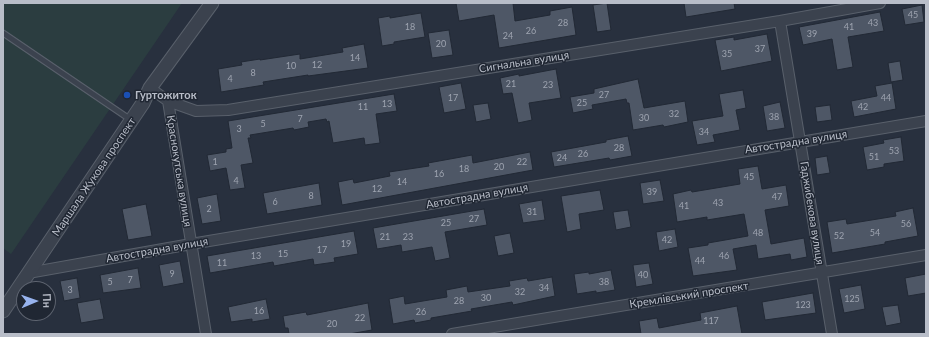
<!DOCTYPE html>
<meta charset="utf-8">
<style>
body{margin:0}
#map{position:relative;width:929px;height:337px;overflow:hidden;background:#28303e;font-family:Lato,sans-serif}
canvas{display:block}
.frame{position:absolute;inset:0;border:4px solid #b8bdc8;pointer-events:none}
.north{position:absolute;left:16px;top:281px;width:40px;height:40px;box-sizing:border-box;background:#202733;border:1px solid #5d636f;border-radius:50%;rotate:88deg;font-size:11px;font-weight:700;line-height:16px;text-align:center;color:#b8bdc8}
.north::after{content:'';display:block;margin:auto;width:14px;height:18px;background:#97b3ee;clip-path:polygon(50% 0,100% 100%,50% 72%,0 100%)}
</style>
<div id="map">
<canvas width="929" height="337"></canvas>
<div class="frame"></div>
<div class="north">Пн</div>
</div>
<script>
const g = document.querySelector('canvas').getContext('2d');
g.lineJoin = 'round';
function fill(path, color) { g.fillStyle = color; g.fill(path, 'evenodd'); }
const toPath = rows => new Path2D(rows.map(r => 'M' + r).join(''));
function stroke(path, color, width, dash) { g.strokeStyle = color; g.lineWidth = width; g.lineCap = dash ? 'butt' : 'round'; g.setLineDash(dash || []); g.stroke(path); }
function label(font, color, halo, rows, align = 'center') {
  g.font = font + ' Lato,sans-serif'; g.lineWidth = 3; g.setLineDash([]); g.textBaseline = 'middle'; g.strokeStyle = halo; g.fillStyle = color; for (const [text, x, y, turn = 0] of rows) {
    g.save(); g.translate(x, y); g.rotate((+turn || 0) * Math.PI / 180); g.textAlign = isNaN(turn) ? turn : align; if (halo) g.strokeText(text, 0, 0); g.fillText(text, 0, 0); g.restore();
  }
}
const green = toPath([
 [3,3,182,3,11,254,3,248]
]);
const building = toPath([
 [456,3,513,3,515,21,550,15,550,11,572,7,576,35,499,48,494,15,459,21,456,3],
 [607,3,611,30,597,32,593,5,607,3],
 [684,3,734,3,735,9,686,17,684,3],
 [922,5,924,22,905,25,902,9,922,5],
 [880,12,884,31,848,37,853,67,837,70,832,39,803,45,799,27,880,12],
 [421,13,425,37,394,42,394,44,382,46,378,18,390,16,390,18,421,13],
 [449,30,453,55,432,58,428,33,449,30],
 [767,34,772,61,721,71,715,40,734,37,734,40,767,34],
 [364,44,368,68,308,76,308,75,263,82,264,85,221,92,218,69,242,65,241,62,260,59,260,60,300,54,300,59,343,52,342,48,364,44],
 [900,61,903,80,891,82,888,63,900,61],
 [556,69,561,98,529,103,532,120,518,123,512,93,503,94,500,78,519,74,519,76,556,69],
 [638,79,644,108,685,101,688,122,664,127,663,125,633,130,629,103,627,103,626,99,592,105,593,109,573,113,570,97,594,93,594,89,638,79],
 [461,83,466,109,444,113,439,87,461,83],
 [892,83,896,109,854,117,851,101,877,96,875,86,892,83],
 [743,90,746,108,736,110,740,130,713,135,715,142,697,145,692,121,723,116,719,94,743,90],
 [394,94,397,111,376,114,380,143,365,145,364,138,333,143,329,121,327,122,326,119,308,122,309,127,294,130,293,128,250,135,251,138,248,138,253,163,241,165,245,188,230,190,226,168,210,171,207,155,226,152,226,149,232,148,228,121,394,94],
 [780,102,785,128,767,131,763,106,780,102],
 [488,103,491,119,476,122,473,105,488,103],
 [830,105,832,120,817,122,815,107,830,105],
 [628,136,632,156,610,160,609,158,554,167,551,152,606,142,606,140,628,136],
 [901,137,904,161,884,164,884,167,867,170,863,147,884,143,883,140,901,137],
 [530,152,533,170,342,205,338,182,353,179,354,183,390,176,389,172,429,166,428,163,472,155,473,163,530,152],
 [827,156,830,173,817,175,815,158,827,156],
 [758,166,762,189,786,185,789,206,765,210,771,244,804,238,807,257,791,260,790,254,758,259,756,245,733,249,737,270,693,276,688,248,708,245,708,243,748,236,744,214,707,220,707,217,677,222,673,194,691,190,692,192,740,184,738,169,758,166],
 [660,180,664,201,643,204,640,183,660,180],
 [319,183,322,205,267,214,263,193,319,183],
 [600,190,604,210,579,214,581,229,567,232,561,196,600,190],
 [217,194,221,221,202,224,197,198,217,194],
 [542,200,545,220,523,223,519,204,542,200],
 [146,204,152,236,128,240,122,209,146,204],
 [913,208,918,236,885,242,885,244,832,253,827,222,846,219,847,224,896,216,895,212,913,208],
 [484,209,487,225,445,232,450,258,435,261,432,247,402,252,401,245,377,249,373,228,484,209],
 [628,210,631,227,616,230,613,212,628,210],
 [675,229,678,247,659,251,656,232,675,229],
 [354,231,358,254,334,258,335,262,314,265,313,259,274,266,273,262,210,273,207,256,354,231],
 [510,233,514,253,498,256,494,236,510,233],
 [180,261,184,283,163,287,159,265,180,261],
 [649,263,653,284,636,287,633,265,649,263],
 [138,268,141,288,103,293,100,275,138,268],
 [611,270,615,290,596,293,596,291,577,294,574,274,589,272,589,274,611,270],
 [926,274,926,293,908,296,905,278,926,274],
 [552,277,555,296,513,305,512,302,471,309,472,311,431,318,431,320,415,323,414,320,393,324,389,299,404,296,405,304,447,297,446,290,467,286,468,292,510,286,509,281,527,278,528,281,552,277],
 [77,278,80,298,64,301,60,281,77,278],
 [861,285,865,309,844,313,839,289,861,285],
 [813,293,816,313,765,320,762,302,813,293],
 [100,299,104,319,81,323,77,303,100,299],
 [266,299,270,319,252,322,252,319,231,322,228,307,266,299],
 [368,303,372,330,349,334,289,334,288,328,285,328,283,316,306,312,307,315,368,303],
 [898,305,901,323,886,326,882,307,898,305],
 [737,306,742,334,641,334,639,321,657,318,659,328,701,320,700,313,737,306]
]);
const service = toPath([
 [3,33,131,120]
]);
const minor = toPath([
 [780,21,832,334],
 [150,88,168,101,206,334],
 [168,101,196,111,228,110,780,21,880,3],
 [28,273,191,244,926,121],
 [452,334,926,255]
]);
const tertiary = toPath([
 [3,311,143,103,150,88,212,3]
]);
const markers = [
 [127,95,4,"#1a4fb4"]
];
const numberNames = [
 ["45",913,15],
 ["28",563,23],
 ["43",873,23],
 ["18",410,27],
 ["41",849,27],
 ["26",531,31],
 ["39",812,34],
 ["24",508,36],
 ["20",441,44],
 ["37",760,49],
 ["35",727,54],
 ["14",355,58],
 ["12",317,65],
 ["10",291,66],
 ["8",253,73],
 ["4",230,79],
 ["21",511,84],
 ["23",548,85],
 ["27",604,95],
 ["17",453,98],
 ["44",886,98],
 ["25",582,103],
 ["13",387,104],
 ["11",363,107],
 ["42",863,107],
 ["32",674,114],
 ["38",774,117],
 ["30",644,118],
 ["7",300,119],
 ["5",263,124],
 ["3",239,129],
 ["34",704,132],
 ["28",619,148],
 ["53",894,151],
 ["26",583,154],
 ["51",874,157],
 ["24",562,158],
 ["1",215,162],
 ["22",522,162],
 ["20",499,167],
 ["18",464,169],
 ["16",439,174],
 ["45",749,177],
 ["4",236,181],
 ["14",402,182],
 ["12",377,189],
 ["39",652,192],
 ["8",311,196],
 ["47",777,197],
 ["6",275,202],
 ["43",718,203],
 ["41",684,206],
 ["2",209,209],
 ["31",532,212],
 ["27",474,219],
 ["25",446,223],
 ["56",906,224],
 ["48",758,233],
 ["54",875,233],
 ["52",839,236],
 ["21",385,237],
 ["23",408,237],
 ["42",667,240],
 ["19",346,244],
 ["17",322,250],
 ["15",283,254],
 ["13",256,256],
 ["46",724,256],
 ["44",700,261],
 ["11",222,263],
 ["9",172,274],
 ["40",643,275],
 ["7",130,280],
 ["5",110,282],
 ["38",604,282],
 ["34",544,288],
 ["3",70,290],
 ["32",520,292],
 ["30",486,298],
 ["125",852,299],
 ["28",459,301],
 ["123",803,305],
 ["16",259,311],
 ["26",421,312],
 ["22",360,318],
 ["117",711,321],
 ["20",332,324]
];
const streetNames = [
 ["Сигнальна вулиця",524,62,-9],
 ["Автострадна вулиця",796,142,-9],
 ["Краснокутська вулиця",179,171,81],
 ["Маршала Жукова проспект",94,177,-56],
 ["Автострадна вулиця",477,196,-10],
 ["Гаджибекова вулиця",812,213,81],
 ["Автострадна вулиця",157,250,-10],
 ["Кремлівський проспект",689,295,-9]
];
const poiNames = [
 ["Гуртожиток",135,95]
];
fill(green, '#2b3d40');
fill(building, '#4e5766');
stroke(building, '#222935', 1);
stroke(service, '#59606b', 7);
stroke(minor, '#59606b', 12);
stroke(tertiary, '#59606b', 15);
stroke(service, '#3b424e', 5);
stroke(minor, '#3b424e', 10);
stroke(tertiary, '#3b424e', 13);
for (const [x, y, r, color] of markers) { const dot = new Path2D(); dot.arc(x, y, r, 0, 2 * Math.PI); g.fillStyle = color; g.fill(dot); stroke(dot, '#202733', 1.5); }
label('9px', '#9ea4b0', null, numberNames);
label('11px', '#b8bdc8', '#202733', streetNames);
label('bold 11px', '#b8bdc8', '#202733', poiNames, 'left');
</script>
